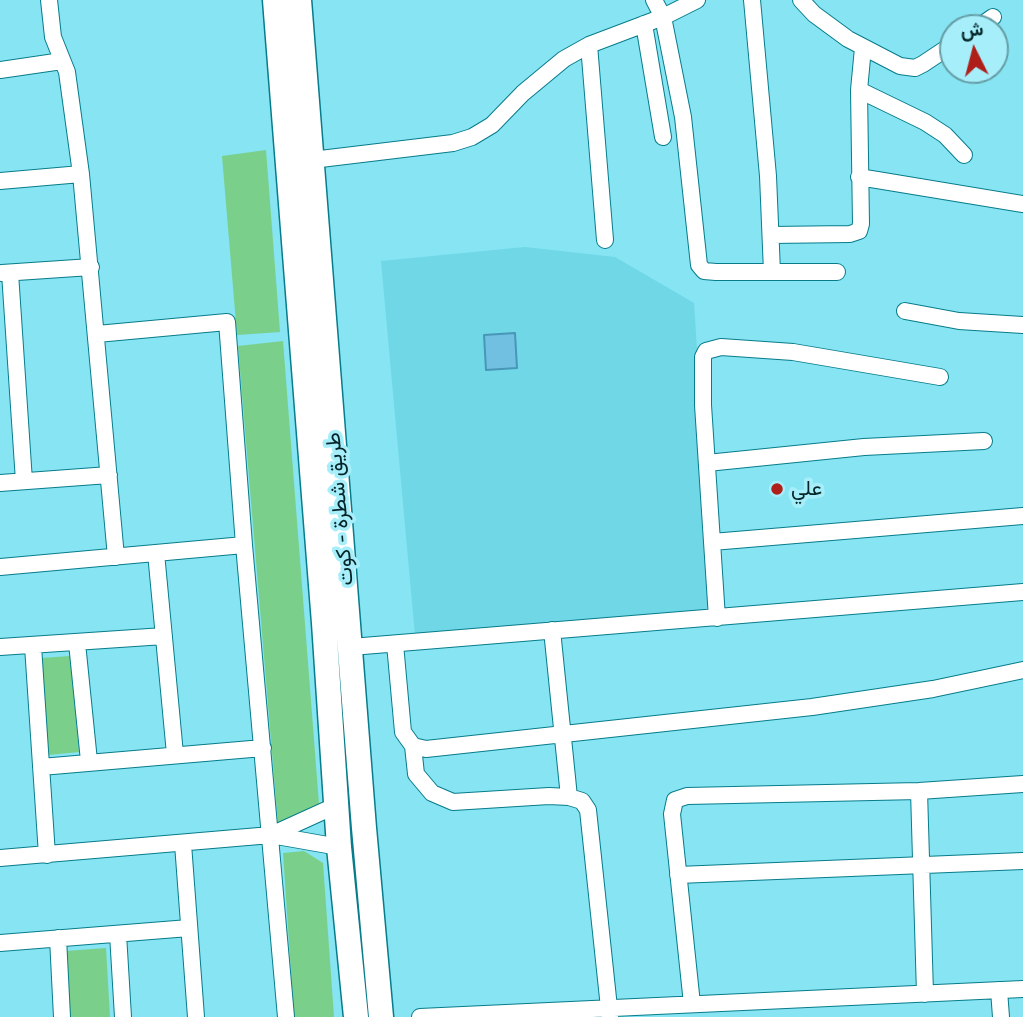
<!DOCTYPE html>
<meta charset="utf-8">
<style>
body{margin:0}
#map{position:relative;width:1023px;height:1017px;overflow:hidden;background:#86e4f3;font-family:"Roboto Serif",Vazirmatn,serif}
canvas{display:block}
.north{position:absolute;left:939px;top:14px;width:70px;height:70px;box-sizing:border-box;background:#a6eefa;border:2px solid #669ea6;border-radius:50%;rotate:354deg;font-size:19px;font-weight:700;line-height:28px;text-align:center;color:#052529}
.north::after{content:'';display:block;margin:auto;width:24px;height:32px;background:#af1f19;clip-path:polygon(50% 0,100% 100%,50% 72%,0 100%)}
</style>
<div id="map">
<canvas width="1023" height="1017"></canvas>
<div class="north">ش</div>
</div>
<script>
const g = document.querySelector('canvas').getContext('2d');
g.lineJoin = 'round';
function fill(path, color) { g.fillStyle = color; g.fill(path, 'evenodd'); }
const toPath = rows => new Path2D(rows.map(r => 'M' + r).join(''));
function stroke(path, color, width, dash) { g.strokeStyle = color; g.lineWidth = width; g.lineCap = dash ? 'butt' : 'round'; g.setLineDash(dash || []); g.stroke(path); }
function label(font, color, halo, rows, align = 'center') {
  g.font = font + ' "Roboto Serif",Vazirmatn,serif'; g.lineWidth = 7; g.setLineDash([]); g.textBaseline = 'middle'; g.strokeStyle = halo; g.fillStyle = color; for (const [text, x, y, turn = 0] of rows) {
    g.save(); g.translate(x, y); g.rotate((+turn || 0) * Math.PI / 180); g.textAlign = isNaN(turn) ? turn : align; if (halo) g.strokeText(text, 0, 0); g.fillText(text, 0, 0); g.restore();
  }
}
const built = toPath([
 [525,247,615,257,694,303,714,613,415,635,381,261]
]);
const green = toPath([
 [266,150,280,332,237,335,222,156],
 [283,341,319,804,315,812,278,824,238,346],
 [70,656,79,752,49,755,41,658],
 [304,851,323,863,334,1017,294,1017,283,853],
 [106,948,110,1017,69,1017,65,951]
]);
const building = toPath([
 [515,333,517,368,486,370,484,335,515,333]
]);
const minor = toPath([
 [49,0,53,37,67,72,81,174,116,557],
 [654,0,663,17,683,117,699,265,704,271,716,272,837,272],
 [752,0,768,176,772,272],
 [801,0,814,14,848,39,900,66,915,68,923,64,953,44],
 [644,24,663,137],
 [977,28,993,17],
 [589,45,605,240],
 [0,70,62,61],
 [859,90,925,122,945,135,964,155],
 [312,160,453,143,472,137,492,125,523,93,564,59,589,45,663,17,697,0],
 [859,177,1023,204],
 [0,181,81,174],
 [771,235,850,234,859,231,861,224,859,90,863,48],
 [2,273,91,267],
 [10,273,24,481],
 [905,311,959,321,1023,325],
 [97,334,227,322,244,545,286,1017],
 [707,463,864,447,984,441],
 [0,483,109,475],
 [712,542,1023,516],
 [156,553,175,754],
 [0,567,244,545],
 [717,618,703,405,703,357,706,351,721,347,793,352,940,377],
 [552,630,569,797],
 [77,643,89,761],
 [395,644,403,732,413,746,426,749,812,707,933,689,1023,670],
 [33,646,47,855],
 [0,647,164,636],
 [351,647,1023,592],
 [413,746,416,774,432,793,453,802,549,796,569,797,582,801,588,810,610,1017],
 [41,767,263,748],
 [919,791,925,994],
 [271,835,337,805],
 [183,844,196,1017],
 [0,858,271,835,339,847],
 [678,875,1023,861],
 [118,934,123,1017],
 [58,938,62,1017],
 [0,943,189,928],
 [999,990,1001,1017],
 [692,1004,672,814,675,800,687,796,919,791,1023,784],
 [420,1017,1023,989]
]);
const highway = toPath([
 [275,0,324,623,339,847,356,1017],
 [299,0,364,828,381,1017]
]);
const markers = [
 [777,489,7,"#af1f19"]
];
const poiNames = [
 ["علي",791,489]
];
const streetNames = [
 ["طريق شطرة - كوت",340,509,-95]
];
fill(built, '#6fd7e6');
fill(green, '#7ad08a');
fill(building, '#71bfe1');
stroke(building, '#4896b8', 2);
stroke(minor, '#077c8a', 18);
stroke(highway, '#077c8a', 27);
stroke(minor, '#fff', 16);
stroke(highway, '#fff', 24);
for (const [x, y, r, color] of markers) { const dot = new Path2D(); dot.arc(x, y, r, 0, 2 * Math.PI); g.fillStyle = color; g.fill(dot); stroke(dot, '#a6eefa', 2.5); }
label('21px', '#052529', '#a6eefa', poiNames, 'left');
label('21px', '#052529', '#a6eefa', streetNames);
</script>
